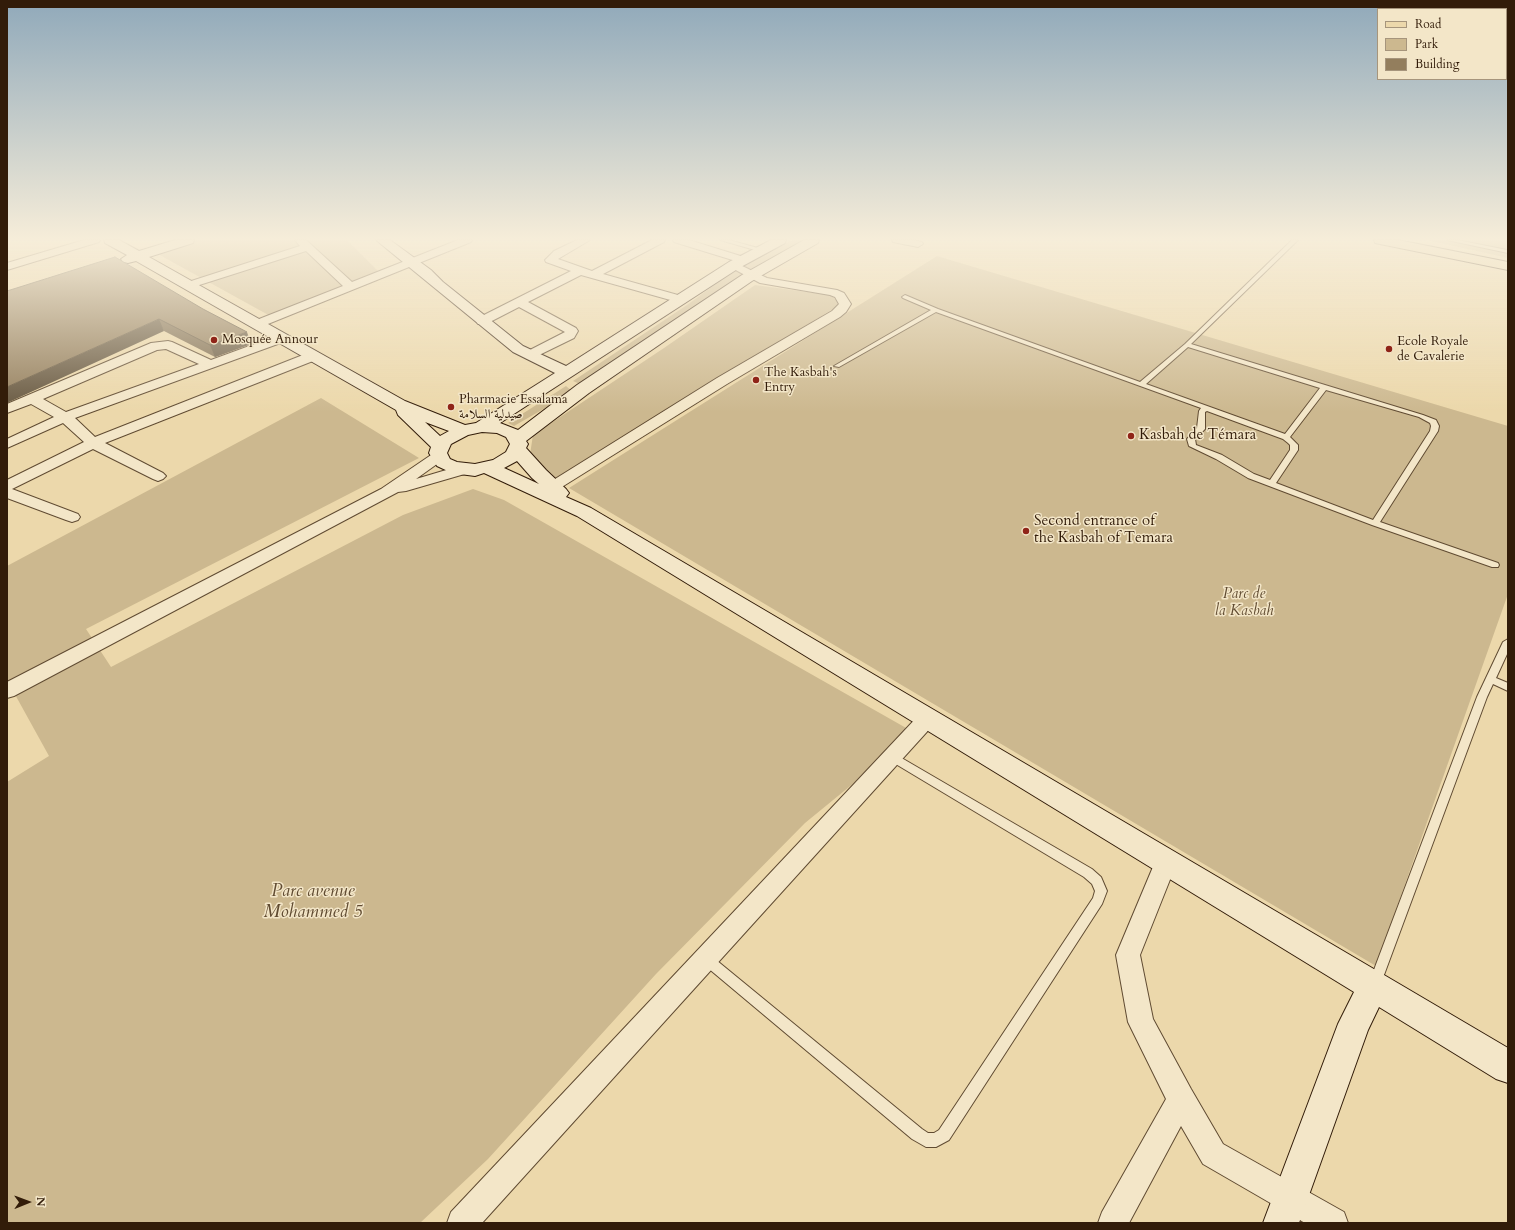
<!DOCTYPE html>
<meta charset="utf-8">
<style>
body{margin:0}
#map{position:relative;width:1515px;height:1230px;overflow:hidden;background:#ecd8ab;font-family:Cardo,serif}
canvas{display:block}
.frame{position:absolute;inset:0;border:8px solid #321c09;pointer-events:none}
.legend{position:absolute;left:1377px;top:8px;width:130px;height:72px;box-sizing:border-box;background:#f3e6c8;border:1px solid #a6957c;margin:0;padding:5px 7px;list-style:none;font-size:12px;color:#321c09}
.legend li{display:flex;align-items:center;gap:8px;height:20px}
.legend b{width:20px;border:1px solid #a6957c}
.north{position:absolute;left:8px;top:1182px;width:40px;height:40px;-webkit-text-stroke:3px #f3e6c8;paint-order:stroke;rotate:89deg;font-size:11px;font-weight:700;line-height:16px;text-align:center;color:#321c09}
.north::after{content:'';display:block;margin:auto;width:14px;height:18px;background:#321c09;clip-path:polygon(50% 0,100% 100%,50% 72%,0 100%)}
</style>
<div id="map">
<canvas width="1515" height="1230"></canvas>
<div class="frame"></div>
<ul class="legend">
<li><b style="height:5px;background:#ecd8ab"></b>Road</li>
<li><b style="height:11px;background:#ccb88f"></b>Park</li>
<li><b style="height:11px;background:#937e5d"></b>Building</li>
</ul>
<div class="north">N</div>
</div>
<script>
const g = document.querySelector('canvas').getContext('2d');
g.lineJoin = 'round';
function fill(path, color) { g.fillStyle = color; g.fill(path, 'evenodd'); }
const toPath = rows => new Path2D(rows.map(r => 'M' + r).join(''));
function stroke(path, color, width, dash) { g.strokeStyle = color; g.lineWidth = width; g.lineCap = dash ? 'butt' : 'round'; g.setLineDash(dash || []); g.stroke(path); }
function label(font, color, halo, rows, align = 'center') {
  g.font = font + ' Cardo,Amiri,serif'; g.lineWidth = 3; g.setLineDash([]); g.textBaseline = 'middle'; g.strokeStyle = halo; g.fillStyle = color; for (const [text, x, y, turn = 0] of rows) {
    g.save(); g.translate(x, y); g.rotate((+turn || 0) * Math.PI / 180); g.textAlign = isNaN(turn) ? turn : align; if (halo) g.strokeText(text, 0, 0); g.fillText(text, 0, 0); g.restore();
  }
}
const green = toPath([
 [197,240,347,240,380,273,272,317,156,253],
 [792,240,806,240,751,270,744,266],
 [1427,240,1508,240,1508,258],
 [937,256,1508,426,1508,594,1376,966,569,488],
 [736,269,744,275,582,385,573,381,687,305],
 [755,285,830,295,841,304,554,481,529,461,533,435,664,348],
 [566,386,573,392,514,426,508,423],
 [321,398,419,458,86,629,111,667,403,515,473,489,504,500,915,733,805,823,656,974,488,1159,420,1223,7,1223,7,782,49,756,7,680,7,566]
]);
const lane = toPath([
 [720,240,729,240,765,250,762,252,720,240],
 [1292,240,1298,240,1191,344,1423,415,1436,420,1439,426,1438,431,1380,522,1498,563,1499,565,1498,567,1492,567,1372,525,1248,478,1216,459,1189,446,1187,439,1197,428,1199,411,1201,408,936,312,839,367,834,366,931,310,903,298,902,297,905,295,938,309,1140,382,1185,344,1292,240],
 [1188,347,1320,388,1285,434,1146,384,1188,347],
 [1326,390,1419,417,1430,423,1431,426,1430,431,1373,520,1276,483,1298,450,1298,445,1290,437,1326,390],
 [1207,411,1283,439,1288,443,1290,445,1290,450,1270,480,1254,474,1222,455,1196,445,1195,439,1205,429,1205,412,1207,411],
 [1447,240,1457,240,1507,250,1508,253,1447,240],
 [1508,639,1508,652,1496,678,1508,683,1508,691,1493,684,1487,697,1381,983,1379,987,1375,989,1371,987,1369,983,1477,697,1503,642,1508,639],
 [893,753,1092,869,1101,877,1107,891,1102,904,949,1140,936,1147,926,1147,912,1139,702,963,700,959,702,955,706,953,710,955,922,1129,928,1133,934,1133,939,1130,1093,898,1095,891,1092,884,1084,877,889,760,888,757,889,754,893,753]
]);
const street = toPath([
 [84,240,100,240,99,242,7,270,7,263,84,240],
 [295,240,306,240,352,282,458,240,472,240,471,242,258,328,254,327,252,324,254,321,343,286,306,251,193,287,185,287,183,285,185,283,300,246,295,240],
 [577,240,590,240,558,259,592,271,652,240,665,240,664,242,603,274,685,297,687,299,685,301,681,303,581,275,528,302,576,328,578,331,574,338,531,359,526,358,525,355,526,352,565,332,519,307,486,324,478,324,476,321,478,318,571,271,546,262,545,260,554,251,577,240],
 [673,240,689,240,747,258,748,260,747,262,739,262,674,242,673,240],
 [892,240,913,240,922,242,923,244,918,247,893,242,892,240],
 [734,262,767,278,837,290,844,293,851,304,846,312,840,317,727,384,557,490,552,492,547,490,544,487,547,484,717,378,832,311,839,304,835,297,830,295,760,283,730,267,728,265,734,262],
 [282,334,286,335,288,338,286,341,75,418,95,437,308,353,318,353,319,356,318,359,105,443,163,473,166,476,163,479,158,481,153,479,93,449,12,489,78,514,80,517,78,520,72,522,66,520,7,498,7,480,84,442,63,423,7,448,7,439,54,417,31,404,7,413,7,404,151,343,168,341,172,342,211,360,282,334],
 [166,349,199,364,66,412,43,399,157,350,166,349],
 [439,452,444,453,446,456,444,459,416,479,463,465,468,467,471,470,468,473,406,491,398,492,14,696,7,698,7,682,381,489,434,453,439,452],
 [927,712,934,714,937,719,934,724,482,1223,447,1223,451,1212,920,714,927,712],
 [1166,852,1174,855,1177,862,1140,955,1153,1019,1191,1089,1223,1144,1344,1212,1348,1223,1305,1223,1203,1164,1181,1126,1129,1223,1098,1223,1102,1212,1166,1099,1128,1022,1116,955,1158,855,1166,852]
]);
const secondary = toPath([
 [104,240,119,240,139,251,175,240,194,240,193,243,149,257,405,401,465,425,476,423,555,373,513,352,376,240,390,240,431,270,443,282,523,346,566,366,729,262,771,240,786,240,785,243,739,268,500,423,518,430,577,385,742,275,804,240,819,240,818,243,752,281,589,393,526,441,528,444,526,448,546,470,566,489,569,493,566,497,591,508,1508,1048,1508,1083,1496,1079,1379,1007,1368,1030,1299,1223,1263,1223,1338,1024,1354,992,577,516,484,473,475,476,452,473,437,466,429,453,431,447,398,415,396,410,136,261,128,263,123,262,121,259,127,255,105,243,104,240],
 [425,422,449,431,440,436,425,422],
 [482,432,497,433,506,437,510,444,506,452,493,460,475,464,457,462,450,459,447,453,451,444,468,435,482,432],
 [517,461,532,478,539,484,504,468,517,461]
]);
const primary = toPath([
 [1374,240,1398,240,1508,262,1508,270,1380,244,1375,243,1374,240]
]);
const wall = toPath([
 [115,257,251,344,215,357,164,331]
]);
const shadedWall = toPath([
 [159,319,164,331,7,403,7,387],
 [247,332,251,344,215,357,210,345]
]);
const building = toPath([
 [115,257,203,309,247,332,210,345,159,319,7,387,7,291,115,257]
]);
const markers = [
 [214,340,4,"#8f2418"],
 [1389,349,4,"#8f2418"],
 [756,380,4,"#8f2418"],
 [451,407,4,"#8f2418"],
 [1131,436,4,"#8f2418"],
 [1026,531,4,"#8f2418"]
];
const farPoinames = [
 ["Mosquée Annour",222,340],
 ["Ecole Royale",1397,342],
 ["de Cavalerie",1397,357],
 ["The Kasbah's",764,373],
 ["Entry",764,388],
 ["Pharmacie Essalama",459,400],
 ["صيدلية السلامة",459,415]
];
const poiNames = [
 ["Kasbah de Témara",1139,436],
 ["Second entrance of",1034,522],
 ["the Kasbah of Temara",1034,539]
];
const parkNames = [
 ["Parc de",1244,595],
 ["la Kasbah",1244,612]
];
const nearParknames = [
 ["Parc avenue",313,892],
 ["Mohammed 5",313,913]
];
fill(green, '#ccb88f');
stroke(lane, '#604b32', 2);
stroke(street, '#604b32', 2);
stroke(secondary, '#321c09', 2);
stroke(primary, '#321c09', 2);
fill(lane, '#f3e6c8');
fill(street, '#f3e6c8');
fill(secondary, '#f3e6c8');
fill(primary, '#ecd8ab');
fill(wall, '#7e6c50');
fill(shadedWall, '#675841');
fill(building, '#937e5d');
stroke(building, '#675841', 1);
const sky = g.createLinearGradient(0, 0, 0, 412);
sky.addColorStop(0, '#90a9ba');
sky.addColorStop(0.58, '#f6edd9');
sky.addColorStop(1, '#f6edd900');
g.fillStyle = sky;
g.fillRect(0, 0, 1515, 412);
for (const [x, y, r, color] of markers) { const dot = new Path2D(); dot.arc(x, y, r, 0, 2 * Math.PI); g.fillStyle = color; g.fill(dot); stroke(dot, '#f3e6c8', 1.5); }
label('13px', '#321c09', '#f3e6c8', farPoinames, 'left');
label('15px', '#321c09', '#f3e6c8', poiNames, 'left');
label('italic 15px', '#604b31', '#f3e6c8', parkNames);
label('italic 18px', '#604b31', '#f3e6c8', nearParknames);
</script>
